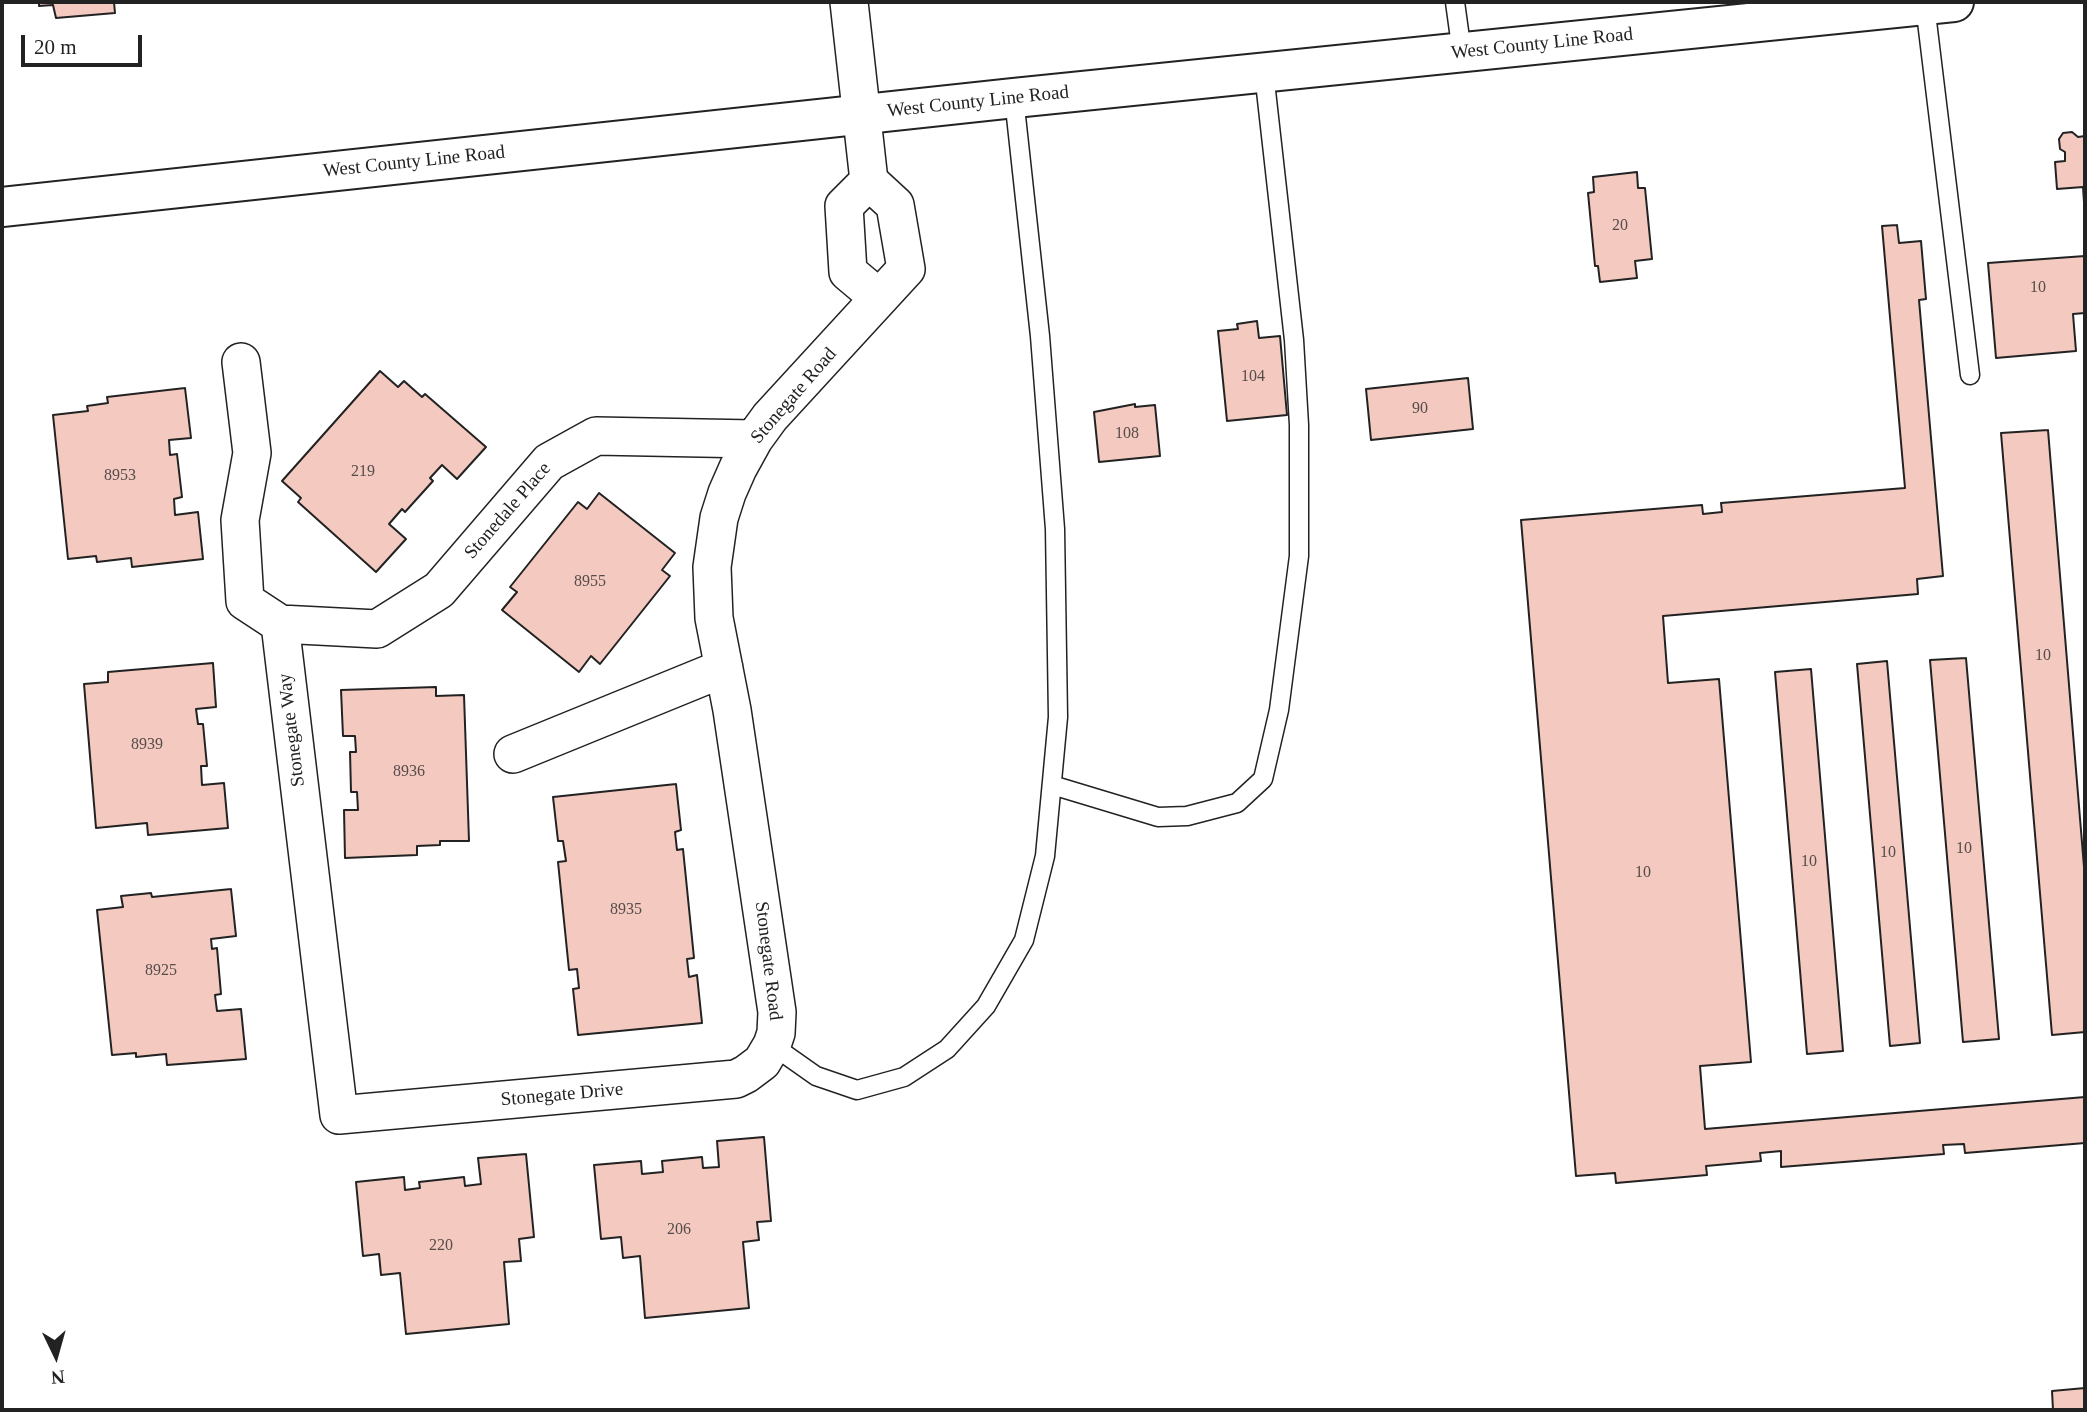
<!DOCTYPE html>
<style>
body{margin:0}
#map{position:relative;width:2087px;height:1412px;overflow:hidden;background:#fff;font-family:"Times New Roman",serif}
canvas{display:block}
.frame{position:absolute;inset:0;border:4px solid #222;pointer-events:none}
.north{position:absolute;left:21px;top:1321px;width:70px;height:70px;-webkit-text-stroke:5px #fff;paint-order:stroke;rotate:175deg;font-size:19px;font-weight:700;line-height:28px;text-align:center;color:#222}
.north::after{content:'';display:block;margin:auto;width:24px;height:32px;background:#222;clip-path:polygon(50% 0,100% 100%,50% 72%,0 100%)}
.scale{position:absolute;left:21px;top:35px;width:121px;height:32px;box-sizing:border-box;border:4px solid #222;border-top:0;padding-left:9px;font-size:21px;line-height:24px;white-space:nowrap;color:#222;-webkit-text-stroke:5px #fff;paint-order:stroke}
</style>
<div id="map">
<canvas width="2087" height="1412"></canvas>
<div class="frame"></div>
<div class="north">N</div>
<div class="scale">20 m</div>
</div>
<script>
const g = document.querySelector('canvas').getContext('2d');
g.lineJoin = 'round';
function fill(path, color) { g.fillStyle = color; g.fill(path, 'evenodd'); }
const toPath = rows => new Path2D(rows.map(r => 'M' + r).join(''));
function stroke(path, color, width, dash) { g.strokeStyle = color; g.lineWidth = width; g.lineCap = dash ? 'butt' : 'round'; g.setLineDash(dash || []); g.stroke(path); }
function label(font, color, halo, rows, align = 'center') {
  g.font = font + ' "Times New Roman",serif'; g.lineWidth = 5; g.setLineDash([]); g.textBaseline = 'middle'; g.strokeStyle = halo; g.fillStyle = color; for (const [text, x, y, turn = 0] of rows) {
    g.save(); g.translate(x, y); g.rotate((+turn || 0) * Math.PI / 180); g.textAlign = isNaN(turn) ? turn : align; if (halo) g.strokeText(text, 0, 0); g.fillText(text, 0, 0); g.restore();
  }
}
const building = toPath([
 [39,2,114,2,115,13,56,18,53,5,39,6,39,2],
 [2072,132,2078,137,2085,136,2085,217,2083,187,2057,189,2055,162,2065,161,2065,152,2060,149,2059,139,2063,133,2072,132],
 [1637,172,1638,188,1645,188,1652,259,1635,261,1637,278,1600,282,1598,266,1595,266,1588,193,1594,192,1593,177,1637,172],
 [1897,225,1899,243,1921,241,1926,299,1919,300,1943,576,1917,579,1918,594,1663,616,1668,683,1719,679,1751,1062,1700,1066,1705,1129,2085,1097,2085,1143,1965,1153,1964,1144,1943,1145,1944,1154,1781,1167,1781,1151,1760,1153,1761,1161,1706,1166,1707,1175,1616,1183,1615,1173,1576,1176,1521,520,1702,505,1703,514,1722,512,1721,503,1905,488,1882,226,1897,225],
 [2085,256,2085,313,2073,314,2076,351,1996,358,1988,263,2085,256],
 [1257,321,1259,338,1280,336,1287,415,1227,421,1218,331,1238,329,1237,324,1257,321],
 [380,371,398,387,404,381,422,397,425,394,486,447,457,479,442,465,430,478,433,481,405,512,402,509,389,524,406,539,376,572,298,502,301,498,282,481,380,371],
 [1468,378,1473,429,1371,440,1366,389,1468,378],
 [185,388,191,438,169,440,170,455,177,454,182,497,174,499,175,515,198,512,203,559,132,567,131,558,97,562,96,556,68,559,53,415,88,411,87,406,108,403,107,397,185,388],
 [1135,404,1135,407,1155,405,1160,456,1099,462,1094,412,1135,404],
 [2048,430,2085,879,2085,1032,2052,1035,2001,433,2048,430],
 [599,493,675,553,662,570,670,576,600,664,591,656,579,672,502,610,517,592,510,587,578,502,587,509,599,493],
 [1966,658,1999,1039,1963,1042,1930,660,1966,658],
 [1887,661,1920,1043,1890,1046,1857,664,1887,661],
 [213,663,216,707,196,709,198,724,203,724,207,766,201,766,202,785,224,783,228,828,148,835,147,823,96,828,84,684,108,682,108,672,213,663],
 [1811,669,1843,1051,1807,1054,1775,672,1811,669],
 [436,687,436,696,464,695,469,841,440,841,440,845,417,846,417,855,345,858,344,810,358,810,357,792,351,792,350,752,356,752,355,736,343,736,341,690,436,687],
 [676,784,681,830,675,832,677,850,683,849,694,958,687,959,689,977,697,975,702,1023,578,1035,573,989,579,988,577,969,569,970,558,862,566,861,563,841,558,841,553,797,676,784],
 [231,889,236,936,211,939,212,949,217,948,221,994,215,995,217,1011,241,1009,246,1059,167,1065,166,1054,136,1057,136,1053,112,1055,97,910,123,907,121,896,151,893,152,897,231,889],
 [764,1137,771,1221,757,1222,759,1240,743,1242,749,1308,645,1318,640,1256,623,1258,621,1237,601,1239,594,1165,641,1161,642,1174,663,1172,662,1161,702,1157,703,1168,719,1167,717,1141,764,1137],
 [526,1154,534,1237,519,1239,521,1261,504,1262,509,1324,406,1334,400,1273,381,1275,379,1254,363,1256,356,1182,404,1177,405,1190,420,1188,419,1182,464,1177,465,1186,481,1184,478,1158,526,1154],
 [2085,1388,2085,1410,2053,1410,2052,1391,2085,1388]
]);
const lane = toPath([
 [1455,2,1462,53],
 [1925,5,1970,375],
 [1052,785,1158,817,1187,816,1237,803,1263,779,1279,710,1299,556,1299,425,1294,340,1264,73],
 [772,1045,816,1076,857,1090,904,1077,947,1049,986,1006,1024,940,1045,856,1058,717,1055,529,1040,336,1014,98]
]);
const street = toPath([
 [869,181,844,206,848,272,879,298],
 [241,362,252,453,240,520,245,601,280,624,339,1115,736,1079,746,1074,762,1062,772,1045,776,1033,777,1012,732,710,714,618,712,567,719,518,727,493,738,468,754,439,770,417,906,269,895,205,869,181,849,2],
 [280,624,377,629,439,590,549,462,596,436,754,439],
 [513,754,724,668]
]);
const primary = toPath([
 [2,207,1014,98,1954,2]
]);
const numberNames = [
 ["20",1620,226],
 ["10",2038,288],
 ["104",1253,377],
 ["90",1420,409],
 ["108",1127,434],
 ["219",363,472],
 ["8953",120,476],
 ["8955",590,582],
 ["10",2043,656],
 ["8939",147,745],
 ["8936",409,772],
 ["10",1964,849],
 ["10",1888,853],
 ["10",1809,862],
 ["10",1643,873],
 ["8935",626,910],
 ["8925",161,971],
 ["206",679,1230],
 ["220",441,1246]
];
const streetNames = [
 ["West County Line Road",1542,44,-6],
 ["West County Line Road",978,102,-6],
 ["West County Line Road",414,162,-6],
 ["Stonegate Road",794,396,-49],
 ["Stonedale Place",508,511,-49],
 ["Stonegate Way",292,730,-97],
 ["Stonegate Road",768,961,83],
 ["Stonegate Drive",562,1095,-5]
];
fill(building, '#f3c9c0');
stroke(building, '#222', 2);
stroke(lane, '#222', 21);
stroke(street, '#222', 40);
stroke(primary, '#222', 42);
stroke(lane, '#fff', 18);
stroke(street, '#fff', 37);
stroke(primary, '#fff', 38);
label('16px', '#564c4a', null, numberNames);
label('19px', '#222', '#fff', streetNames);
</script>
